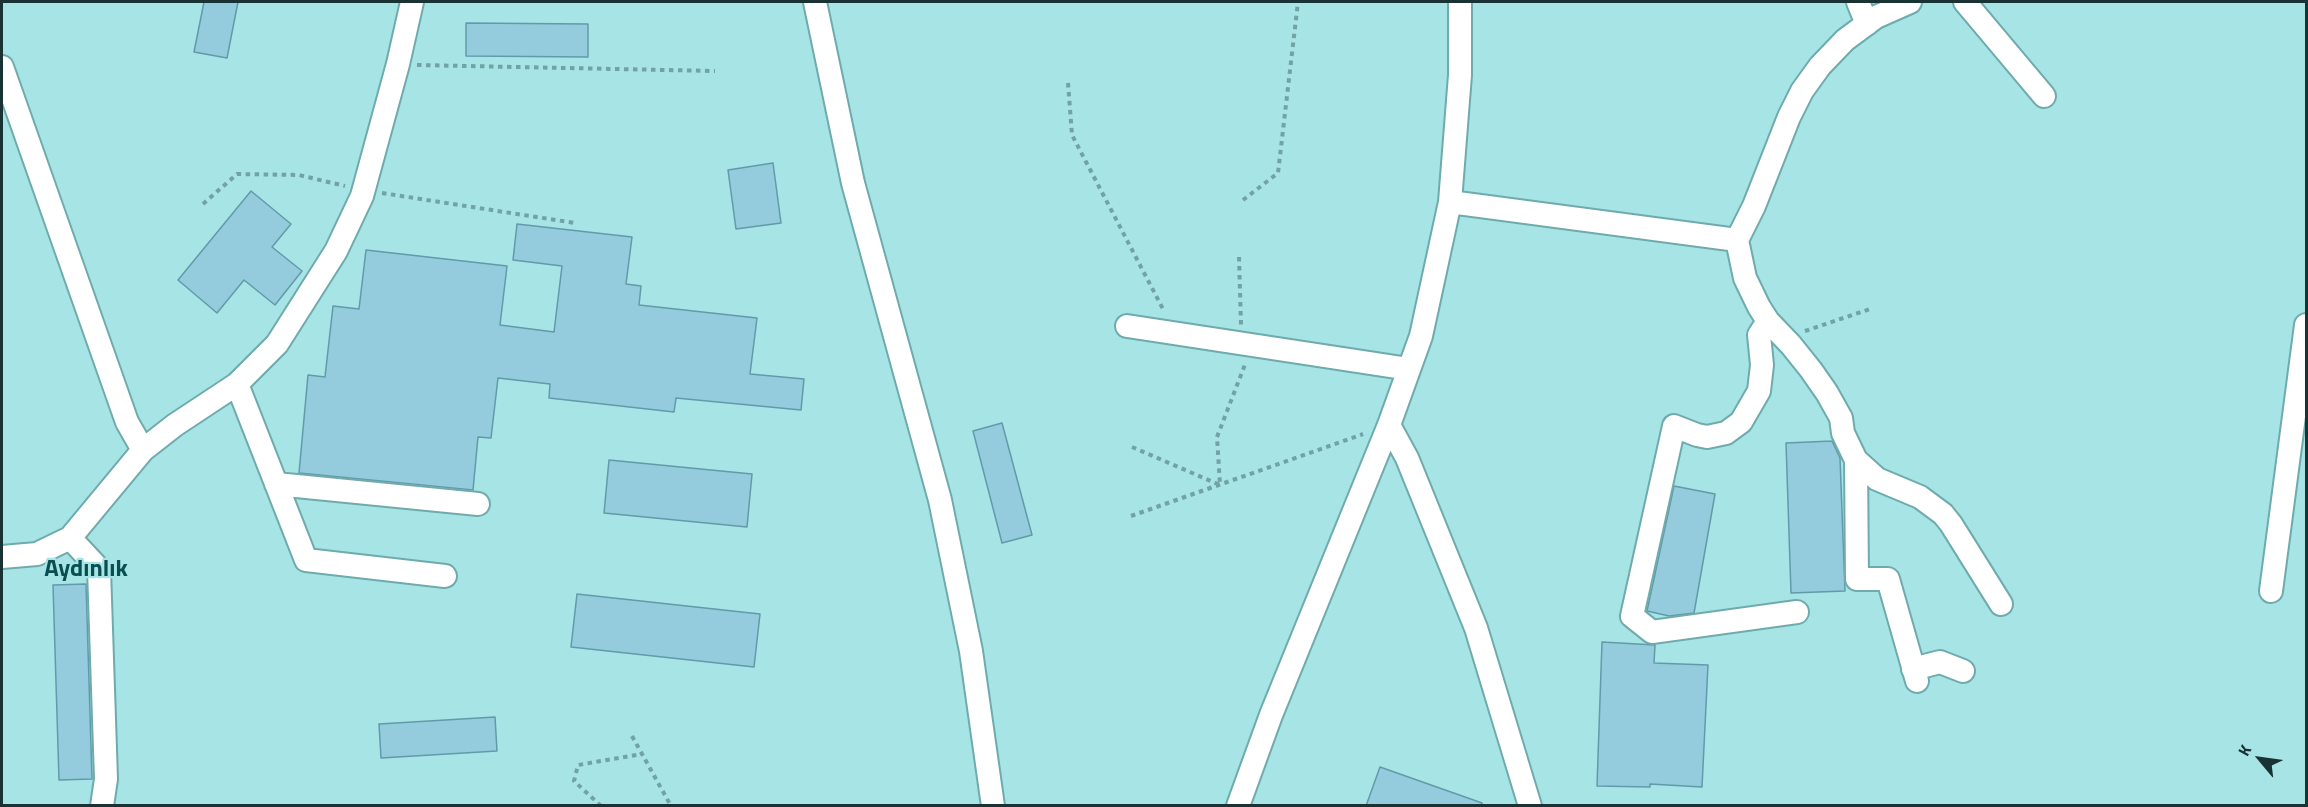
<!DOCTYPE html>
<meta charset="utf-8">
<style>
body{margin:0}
#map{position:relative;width:2308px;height:807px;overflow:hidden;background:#a6e4e5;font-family:"Titillium Web",sans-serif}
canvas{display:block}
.frame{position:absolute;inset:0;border:3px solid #193233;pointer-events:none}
.north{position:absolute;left:2230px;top:729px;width:60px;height:60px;-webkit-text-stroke:4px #a6e4e5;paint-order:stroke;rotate:299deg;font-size:16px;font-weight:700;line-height:24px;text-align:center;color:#193233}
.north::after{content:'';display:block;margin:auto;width:21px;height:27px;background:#193233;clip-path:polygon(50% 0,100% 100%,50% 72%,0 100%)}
</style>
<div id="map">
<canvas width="2308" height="807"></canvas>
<div class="frame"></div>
<div class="north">K</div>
</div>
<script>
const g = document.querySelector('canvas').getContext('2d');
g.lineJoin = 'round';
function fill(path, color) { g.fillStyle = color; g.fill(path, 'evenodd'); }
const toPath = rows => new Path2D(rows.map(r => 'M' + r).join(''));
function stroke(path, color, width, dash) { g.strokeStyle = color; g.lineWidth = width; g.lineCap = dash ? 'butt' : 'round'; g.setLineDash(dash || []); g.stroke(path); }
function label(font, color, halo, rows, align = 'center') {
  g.font = font + ' "Titillium Web",sans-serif'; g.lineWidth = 4.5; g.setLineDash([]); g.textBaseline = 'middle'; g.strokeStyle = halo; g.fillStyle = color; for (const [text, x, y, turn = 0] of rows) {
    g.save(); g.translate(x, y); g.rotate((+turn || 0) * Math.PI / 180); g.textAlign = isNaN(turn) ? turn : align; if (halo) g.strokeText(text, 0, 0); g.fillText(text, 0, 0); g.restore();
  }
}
const building = toPath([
 [204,2,238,2,227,58,194,52,204,2],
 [466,23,588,24,588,57,466,56,466,23],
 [773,163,781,223,736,229,728,170,773,163],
 [251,191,291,224,272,247,302,271,275,305,244,280,217,313,178,280,251,191],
 [517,224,632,237,626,284,641,286,639,305,757,318,750,374,804,379,801,410,676,398,674,412,549,398,550,384,498,378,491,438,478,437,473,490,299,473,308,375,325,377,333,306,359,309,366,250,507,266,500,325,554,332,562,266,513,260,517,224],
 [1002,423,1032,535,1002,543,973,431,1002,423],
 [1832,441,1840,458,1845,591,1791,593,1786,443,1832,441],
 [609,460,752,474,747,527,604,513,609,460],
 [1674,486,1715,494,1694,613,1669,616,1647,611,1674,486],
 [86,584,92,779,59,780,53,585,86,584],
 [577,594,760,614,754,667,571,647,577,594],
 [1602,642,1655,645,1654,663,1708,665,1702,787,1650,784,1650,787,1597,786,1602,642],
 [495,717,497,751,381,758,379,724,495,717],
 [1380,767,1482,803,1482,806,1366,806,1380,767]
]);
const path = toPath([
 [417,65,715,71],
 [1068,83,1072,135,1164,311],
 [382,193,575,223],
 [1243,200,1278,173,1298,2],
 [203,204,237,174,299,175,345,186],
 [1239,257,1241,325],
 [1805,331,1870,309],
 [1132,447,1220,485,1217,437,1246,362],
 [1131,516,1363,434],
 [632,736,671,806],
 [601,806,574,781,578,765,642,754]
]);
const minor = toPath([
 [815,2,853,183,940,500,971,651,993,806],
 [1858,2,1867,24],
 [1965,2,2044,96],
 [2,67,127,422,143,450],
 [1450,202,1737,240,1754,206,1789,117,1802,91,1820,66,1845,40,1876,17,1910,2],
 [1737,240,1745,278,1759,307,1768,321,1791,345,1811,370,1827,393,1841,418,1843,433,1856,460,1877,479,1920,497,1943,514,1951,524,2001,604],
 [1768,321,1759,335,1762,365,1759,391,1741,422,1726,433,1707,437,1697,435,1674,426,1632,616,1652,632,1797,612],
 [1127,326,1409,369],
 [237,384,306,560,445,576],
 [1389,425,1407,458,1476,628,1530,806],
 [1856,460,1857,579,1888,579,1917,681],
 [276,484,478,504],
 [70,538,99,569,106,779,102,806],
 [2,557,37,554,70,538,143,450,175,425,237,384,277,344,336,251,362,196,398,64,412,2],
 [2271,591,2306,325],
 [1913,669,1940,662,1963,671],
 [1238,806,1271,715,1389,425,1421,336,1450,202,1460,75,1460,2]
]);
const districtNames = [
 ["Aydınlık",86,570]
];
fill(building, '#94ccdd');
stroke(building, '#629aa9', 1.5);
stroke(minor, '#6fabac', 26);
stroke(path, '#72a2a3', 4, [4.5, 4.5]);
stroke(minor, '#fff', 22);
label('bold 24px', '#094e50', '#a6e4e5', districtNames);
</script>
